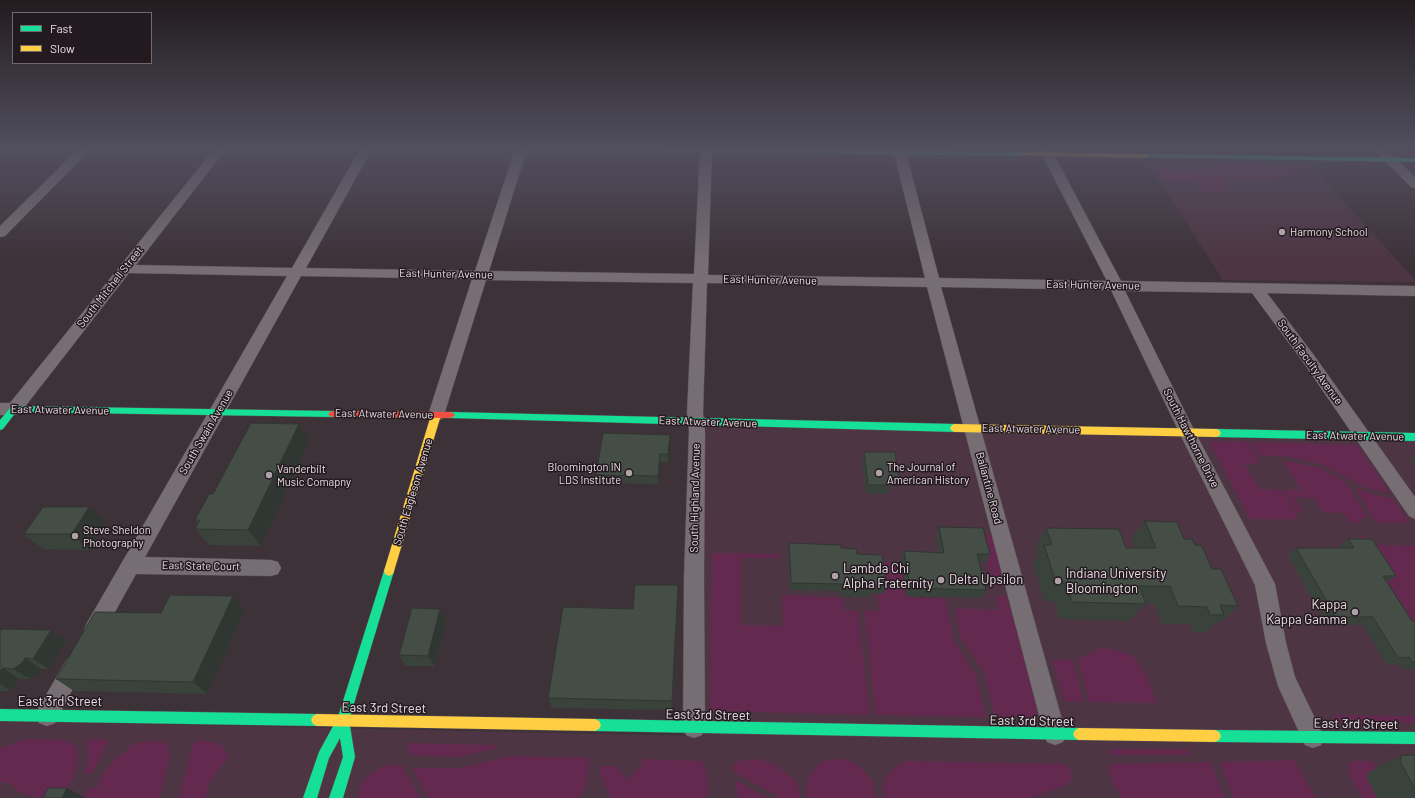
<!DOCTYPE html>
<style>
body{margin:0}
#map{position:relative;width:1415px;height:798px;overflow:hidden;background:#3e3239;font-family:Barlow,sans-serif}
canvas{display:block}
.legend{position:absolute;left:12px;top:12px;width:140px;height:52px;box-sizing:border-box;background:#231a1f;border:1px solid #73686e;margin:0;padding:5px 7px;list-style:none;font-size:12px;color:#eadde4}
.legend li{display:flex;align-items:center;gap:8px;height:20px}
.legend b{width:20px;border:1px solid #73686e}
</style>
<div id="map">
<canvas width="1415" height="798"></canvas>
<ul class="legend">
<li><b style="height:5px;background:#16e098"></b>Fast</li>
<li><b style="height:5px;background:#ffcf43"></b>Slow</li>
</ul>
</div>
<script>
const g = document.querySelector('canvas').getContext('2d');
g.lineJoin = 'round';
function fill(path, color) { g.fillStyle = color; g.fill(path, 'evenodd'); }
const toPath = rows => new Path2D(rows.map(r => 'M' + r).join(''));
function stroke(path, color, width, dash) { g.strokeStyle = color; g.lineWidth = width; g.lineCap = dash ? 'butt' : 'round'; g.setLineDash(dash || []); g.stroke(path); }
function label(font, color, halo, rows, align = 'center') {
  g.font = font + ' Barlow,sans-serif'; g.lineWidth = 3; g.setLineDash([]); g.textBaseline = 'middle'; g.strokeStyle = halo; g.fillStyle = color; for (const [text, x, y, turn = 0] of rows) {
    g.save(); g.translate(x, y); g.rotate((+turn || 0) * Math.PI / 180); g.textAlign = isNaN(turn) ? turn : align; if (halo) g.strokeText(text, 0, 0); g.fillText(text, 0, 0); g.restore();
  }
}
const built = toPath([
 [1147,162,1311,165,1415,280,1415,282,1223,280],
 [702,426,1415,442,1415,798,0,798,0,721,700,736]
]);
const green = toPath([
 [1223,163,1306,165,1300,170,1275,178,1243,179,1227,177,1223,184,1226,187,1219,192,1204,191,1197,182,1162,181,1154,170,1197,170],
 [1209,441,1248,442,1260,463,1245,464,1259,489,1282,490,1299,519,1250,519],
 [1251,442,1357,445,1391,494,1366,488,1323,465,1308,461,1289,457,1258,455],
 [1289,461,1320,468,1341,479,1347,484,1368,518,1359,518,1362,523,1350,522,1344,513,1323,512,1314,498,1294,497,1303,512,1297,512,1284,490,1301,490,1284,462],
 [1355,488,1375,495,1393,499,1408,521,1404,523,1383,523,1375,521],
 [981,534,993,535,1005,586,998,586,992,581],
 [1359,537,1367,537,1373,545,1415,546,1415,624],
 [712,553,780,554,780,558,741,558,741,625,783,626,782,595,843,598,844,610,858,611,870,715,710,711],
 [882,562,901,564,906,597,945,599,954,641,976,675,986,717,876,715,864,611,880,610,876,594,885,594],
 [995,596,1007,596,1038,714,1036,717,995,717,984,672,960,637,955,608,998,610],
 [1101,648,1116,650,1134,657,1146,674,1157,703,1089,702,1078,659],
 [1052,659,1073,660,1084,702,1064,701],
 [1333,715,1415,716,1415,723,1337,722],
 [25,739,65,740,76,746,78,755,77,769,62,798,36,797,26,795,19,792,11,784,0,782,0,748],
 [93,739,109,740,92,774,86,774,85,772,89,758,87,743,89,740],
 [158,740,166,743,170,755,160,798,84,798,89,788,97,788,100,780,109,766,120,755,128,751,127,747,144,741,157,742],
 [200,740,212,742,221,745,225,749,228,759,217,771,209,784,205,798,179,798,193,743],
 [407,743,448,744,497,745,497,748,459,757,410,755],
 [1109,749,1188,749,1191,755,1111,755],
 [510,756,590,758,586,786,580,798,429,798,424,792,413,768,459,768],
 [642,759,702,761,706,769,708,792,706,798,611,798,600,775,600,766,616,766,626,780,642,766],
 [757,759,772,763,797,781,800,798,777,798,777,795,733,772,734,763,738,761],
 [834,759,844,759,855,763,864,771,872,781,876,798,806,798,806,788,809,777,815,768,823,761],
 [1294,760,1316,798,1233,798,1220,762],
 [906,761,1061,764,1066,765,1070,769,1072,779,1068,784,1030,798,884,798,883,786,888,774,899,764],
 [1353,761,1372,761,1378,772,1377,798,1362,798,1352,779,1349,770,1349,765],
 [1211,762,1225,798,1122,798,1114,785,1108,769,1111,764],
 [390,765,402,765,420,798,357,798,362,783,368,776,383,766],
 [738,781,767,798,739,798,735,786,736,783]
]);
const street = toPath([
 [78,149,91,149,5,236,0,237,0,226,78,149],
 [214,149,226,149,136,265,292,268,360,149,372,149,306,268,475,271,515,149,527,149,489,271,694,274,700,149,712,149,708,275,925,278,893,149,905,149,939,278,1107,281,1039,149,1051,149,1121,281,1415,286,1415,296,1267,293,1313,354,1415,497,1415,519,1409,516,1303,362,1252,293,1125,291,1195,432,1275,584,1286,643,1295,677,1324,737,1321,745,1313,748,1305,745,1278,686,1266,643,1255,585,1179,432,1111,290,941,287,1066,734,1063,742,1055,745,1047,742,1044,734,927,287,707,283,703,413,705,431,704,577,705,727,702,735,694,738,686,735,683,727,684,577,689,431,687,413,693,283,486,280,444,415,442,419,436,421,430,419,428,415,472,279,301,276,145,557,271,560,278,562,281,568,278,574,271,576,136,574,101,637,94,640,87,637,84,630,87,623,287,276,129,273,20,413,14,415,0,415,0,403,10,403,214,149],
 [1373,149,1386,149,1415,177,1415,188,1411,187,1373,149],
 [74,656,81,659,84,666,81,673,55,723,47,726,39,723,36,715,39,707,67,659,74,656]
]);
const fast = toPath([
 [637,149,805,149,1021,152,1024,154,1021,156,640,151,637,149],
 [1146,154,1415,158,1415,162,1144,157,1143,156,1146,154],
 [14,406,333,411,336,412,338,414,336,416,333,417,16,412,3,429,0,430,0,420,11,407,14,406],
 [450,412,955,424,958,425,960,428,958,431,955,432,450,418,447,417,445,415,447,413,450,412],
 [1216,429,1415,433,1415,441,1216,437,1213,436,1211,433,1213,430,1216,429],
 [389,566,393,568,394,571,349,720,355,757,343,798,329,798,343,757,340,738,329,758,317,798,303,798,319,752,338,717,384,571,385,568,389,566],
 [0,709,317,714,321,716,323,720,321,724,317,726,0,721,0,709],
 [595,719,1079,728,1083,730,1085,734,1083,738,1079,740,595,731,591,729,589,725,591,721,595,719],
 [1215,730,1415,732,1415,744,1215,742,1211,740,1209,736,1211,732,1215,730]
]);
const slow = toPath([
 [1021,152,1146,154,1149,156,1146,158,1019,155,1019,153,1021,152],
 [436,412,439,413,441,415,394,571,393,574,389,576,385,574,384,571,431,415,433,413,436,412],
 [955,424,1216,429,1219,430,1221,433,1219,436,1216,437,955,432,952,431,950,428,952,425,955,424],
 [317,714,595,719,599,721,601,725,599,729,595,731,317,726,313,724,311,720,313,716,317,714],
 [1079,728,1215,730,1219,732,1221,736,1219,740,1215,742,1079,740,1075,738,1073,734,1075,730,1079,728]
]);
const jam = toPath([
 [333,411,450,412,453,413,455,415,453,417,450,418,333,417,330,416,328,414,330,412,333,411]
]);
const wall = toPath([
 [670,435,670,443,669,462,660,462,659,484,598,483,596,475],
 [309,441,261,546,209,545,195,529,198,524,195,520,213,494],
 [864,452,899,477,896,486,890,486,888,494,866,493,862,461],
 [1415,455,1415,466,1410,460],
 [1145,521,1184,539,1195,545,1212,569,1238,606,1220,623,1215,623,1206,632,1193,632,1190,624,1162,624,1155,604,1145,604,1130,621,1059,619,1054,601,1044,601,1033,563,1038,555,1036,546,1046,528,1126,548,1135,548,1131,539],
 [106,523,89,550,43,549,24,534],
 [939,527,990,554,986,562,979,562,986,590,982,598,907,596,901,559,904,551,939,552,936,535],
 [1348,539,1396,576,1387,582,1412,621,1415,621,1415,669,1401,669,1398,664,1387,665,1363,625,1326,625,1288,556,1296,548,1340,548,1339,547],
 [789,543,841,548,857,554,887,585,884,593,870,593,869,597,840,597,840,591,790,590,788,551],
 [678,597,672,710,552,708,548,698,633,609],
 [440,609,446,620,435,666,406,666,399,655],
 [245,610,207,694,74,691,56,679,161,613],
 [51,630,66,641,49,669,41,669,38,674,30,679,19,679,11,691,0,691,0,631],
 [1402,755,1415,755,1415,798,1377,798,1367,778,1369,772]
]);
const shadedWall = toPath([
 [299,424,309,441,261,546,248,530],
 [670,435,670,443,669,462,668,454],
 [660,454,660,462,659,484,658,476],
 [89,507,106,523,89,550,72,534],
 [678,585,678,597,672,710,672,701],
 [233,596,245,610,207,694,193,682],
 [440,609,446,620,435,666,428,656],
 [51,630,66,641,49,669,33,659],
 [25,658,41,669,38,674,30,679,13,669],
 [3,668,19,679,11,691,0,684,0,672],
 [67,788,86,798,62,798]
]);
const building = toPath([
 [251,423,299,424,248,530,195,529,200,520,195,520,209,494,213,494,251,423],
 [603,433,670,435,668,454,660,454,658,476,596,475,603,433],
 [864,452,895,452,899,477,889,477,890,485,868,485,864,452],
 [43,507,89,507,72,534,24,534,43,507],
 [1145,521,1177,522,1184,539,1192,539,1195,545,1202,546,1212,569,1221,569,1238,606,1220,605,1224,615,1210,615,1207,607,1178,606,1170,586,1139,586,1146,604,1072,602,1066,583,1056,583,1044,545,1052,545,1046,528,1119,529,1126,548,1156,548,1145,521],
 [939,527,983,528,990,554,977,554,986,590,910,588,904,551,944,553,939,527],
 [1348,539,1372,539,1396,576,1383,576,1412,621,1415,621,1415,662,1412,662,1409,657,1398,658,1373,617,1336,617,1296,548,1354,548,1348,539],
 [789,543,841,545,841,548,856,549,857,554,882,555,887,585,871,585,871,589,842,589,842,584,791,583,789,543],
 [635,585,678,585,672,701,548,698,563,607,633,609,635,585],
 [170,595,233,596,193,682,56,679,95,612,161,613,170,595],
 [412,608,440,609,428,656,399,655,412,608],
 [1,629,51,630,33,659,25,658,22,663,13,669,3,668,0,672,0,631,1,629],
 [1402,755,1415,755,1415,789,1400,761,1402,755],
 [48,788,67,788,62,798,43,798,48,788]
]);
const markers = [
 [1282,232,4,"#aea1a8"],
 [629,473,4,"#aea1a8"],
 [879,473,4,"#aea1a8"],
 [269,475,4,"#aea1a8"],
 [75,536,4,"#aea1a8"],
 [835,576,4,"#aea1a8"],
 [941,580,4,"#aea1a8"],
 [1058,581,4,"#aea1a8"],
 [1355,612,4,"#aea1a8"]
];
const poiNames = [
 ["Harmony School",1290,232],
 ["Bloomington IN",621,467,"right"],
 ["LDS Institute",621,480,"right"],
 ["The Journal of",887,467],
 ["American History",887,480],
 ["Vanderbilt",277,469],
 ["Music Comapny",277,482],
 ["Steve Sheldon",83,530],
 ["Photography",83,543]
];
const streetNames = [
 ["East Hunter Avenue",446,274,1],
 ["East Hunter Avenue",770,280,1],
 ["East Hunter Avenue",1093,285,1],
 ["South Mitchell Street",110,287,-52],
 ["South Faculty Avenue",1310,362,54],
 ["East Atwater Avenue",60,410,1],
 ["East Atwater Avenue",384,414,1],
 ["East Atwater Avenue",708,422,2],
 ["East Atwater Avenue",1031,429,1],
 ["South Swain Avenue",206,432,-60],
 ["East Atwater Avenue",1355,436,1],
 ["South Hawthorne Drive",1191,438,63],
 ["Ballantine Road",989,488,75],
 ["South Eagleson Avenue",413,492,-73],
 ["South Highland Avenue",695,498,-89],
 ["East State Court",201,566,1]
];
const nearPoinames = [
 ["Lambda Chi",843,569],
 ["Alpha Fraternity",843,584],
 ["Indiana University",1066,574],
 ["Bloomington",1066,589],
 ["Delta Upsilon",949,580],
 ["Kappa",1347,605,"right"],
 ["Kappa Gamma",1347,620,"right"]
];
const nearStreetnames = [
 ["East 3rd Street",60,702],
 ["East 3rd Street",384,708,1],
 ["East 3rd Street",708,715,1],
 ["East 3rd Street",1032,721,1],
 ["East 3rd Street",1356,724,1]
];
fill(built, '#4d3543');
fill(green, '#64294f');
stroke(street, '#584e54', 1);
stroke(fast, '#584e54', 1);
stroke(slow, '#584e54', 1);
stroke(jam, '#584e54', 1);
fill(street, '#776e73');
fill(fast, '#16e098');
fill(slow, '#ffcf43');
fill(jam, '#f24e42');
fill(wall, '#3a423c');
fill(shadedWall, '#303631');
fill(building, '#444d46');
stroke(building, '#303631', 1);
const sky = g.createLinearGradient(0, 0, 0, 261);
sky.addColorStop(0, '#221c1f');
sky.addColorStop(0.57, '#524f5f');
sky.addColorStop(1, '#524f5f00');
g.fillStyle = sky;
g.fillRect(0, 0, 1415, 261);
for (const [x, y, r, color] of markers) { const dot = new Path2D(); dot.arc(x, y, r, 0, 2 * Math.PI); g.fillStyle = color; g.fill(dot); stroke(dot, '#231a1f', 1.5); }
label('11px', '#eadde4', '#231a1f', poiNames, 'left');
label('11px', '#eadde4', '#231a1f', streetNames);
label('13px', '#eadde4', '#231a1f', nearPoinames, 'left');
label('13px', '#eadde4', '#231a1f', nearStreetnames);
</script>
